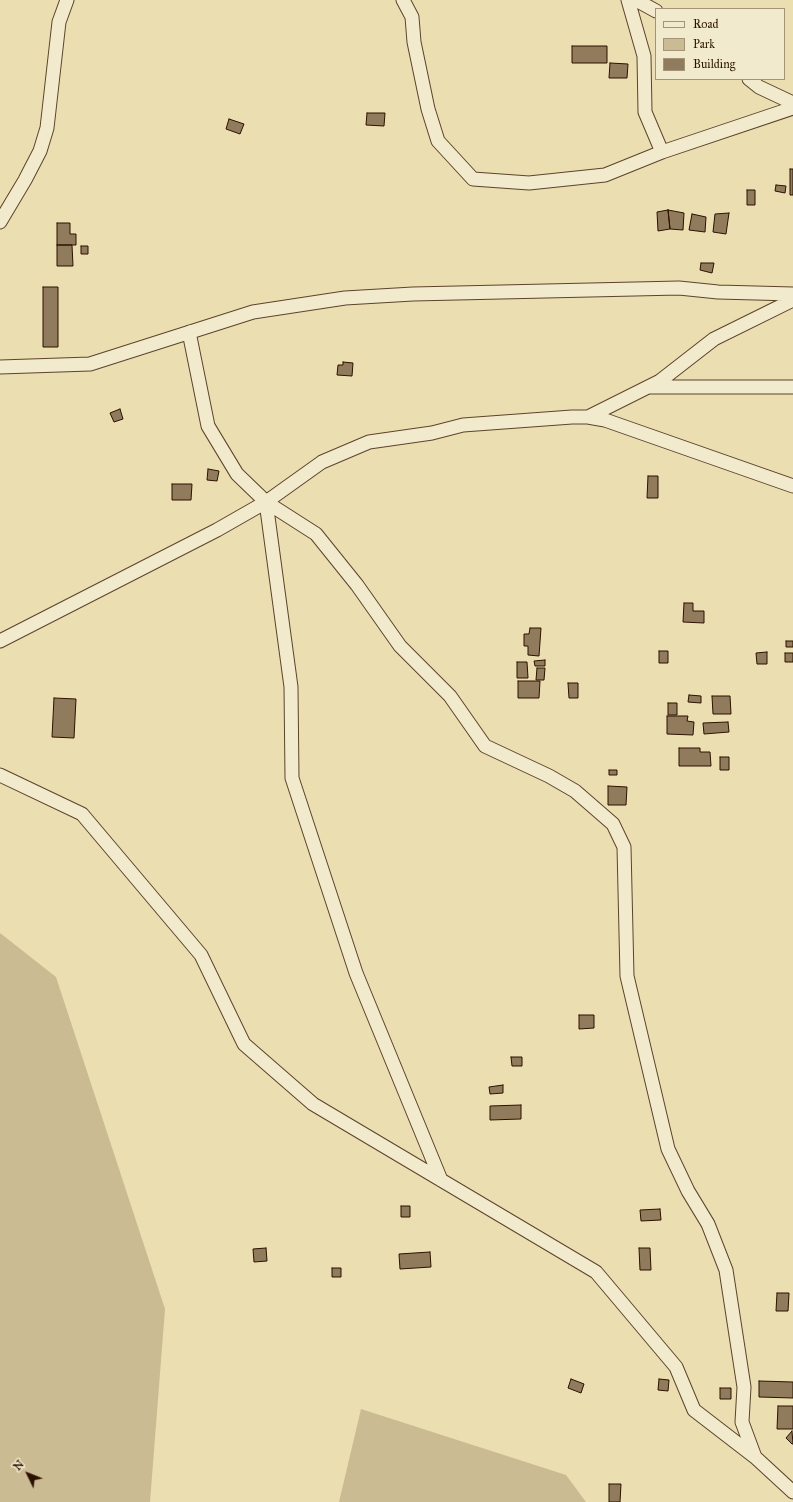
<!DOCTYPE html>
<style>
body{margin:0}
#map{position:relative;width:793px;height:1502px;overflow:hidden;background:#ebdeb1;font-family:"IM FELL Great Primer",serif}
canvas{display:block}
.legend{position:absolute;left:655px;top:8px;width:130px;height:72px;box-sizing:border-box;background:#f2eacc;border:1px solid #a3937a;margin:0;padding:5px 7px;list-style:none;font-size:12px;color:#2d1100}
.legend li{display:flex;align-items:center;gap:8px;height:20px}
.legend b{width:20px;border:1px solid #a3937a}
.north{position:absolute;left:8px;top:1454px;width:40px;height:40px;-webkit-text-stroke:3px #f2eacc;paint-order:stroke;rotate:313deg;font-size:11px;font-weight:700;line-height:16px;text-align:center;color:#2d1100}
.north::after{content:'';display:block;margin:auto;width:14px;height:18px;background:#2d1100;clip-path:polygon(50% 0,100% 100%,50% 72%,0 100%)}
</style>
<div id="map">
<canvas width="793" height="1502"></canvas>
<ul class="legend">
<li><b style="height:5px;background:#f2eacc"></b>Road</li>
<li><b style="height:11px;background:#cbbb93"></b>Park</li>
<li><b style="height:11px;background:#907c5c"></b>Building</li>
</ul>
<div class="north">N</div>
</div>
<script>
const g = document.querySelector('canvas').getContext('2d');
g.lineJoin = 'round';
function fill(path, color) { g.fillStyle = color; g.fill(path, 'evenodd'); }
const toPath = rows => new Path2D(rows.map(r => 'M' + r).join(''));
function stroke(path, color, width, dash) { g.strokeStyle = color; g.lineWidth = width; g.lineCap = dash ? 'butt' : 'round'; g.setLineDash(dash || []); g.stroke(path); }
const green = toPath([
 [0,933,56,977,165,1309,150,1502,0,1502],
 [361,1409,566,1475,586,1502,339,1502]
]);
const building = toPath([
 [572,46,607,46,607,63,572,63,572,46],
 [610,63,628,64,627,78,609,78,610,63],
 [367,113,385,113,384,126,366,125,367,113],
 [229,119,244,124,240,134,226,129,229,119],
 [790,169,793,169,793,195,790,195,790,169],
 [776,185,786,186,785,193,775,191,776,185],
 [747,190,755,190,755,205,747,205,747,190],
 [668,210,670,229,658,231,657,212,668,210],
 [668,210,684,213,683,230,670,229,668,210],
 [729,213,726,234,713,232,715,214,729,213],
 [692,214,706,217,705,232,689,230,692,214],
 [57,223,70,223,70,234,76,234,76,245,57,245,57,223],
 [57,245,72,245,73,266,57,266,57,245],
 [81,246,88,246,88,254,81,254,81,246],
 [701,263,714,263,712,273,700,270,701,263],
 [43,287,58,287,58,347,43,347,43,287],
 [343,362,353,363,352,376,337,375,338,365,343,365,343,362],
 [120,409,123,419,114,422,110,413,120,409],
 [208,469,219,471,217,481,207,480,208,469],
 [648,476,658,476,658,498,647,498,648,476],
 [172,484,192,484,191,500,172,500,172,484],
 [684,603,693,603,693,611,704,611,704,623,683,622,684,603],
 [530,628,541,628,539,656,528,655,528,646,524,646,524,634,529,634,530,628],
 [786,641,793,641,793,647,786,647,786,641],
 [659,651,668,651,668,663,659,663,659,651],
 [767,652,767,664,757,664,756,653,767,652],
 [785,653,793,653,793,662,785,662,785,653],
 [545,660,545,666,535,666,534,661,545,660],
 [517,662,527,662,528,678,517,678,517,662],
 [537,668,545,668,544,680,536,680,537,668],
 [518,681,540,681,539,698,518,698,518,681],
 [568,683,578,683,578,698,569,698,568,683],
 [689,695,701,696,701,703,688,702,689,695],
 [712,696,730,696,731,714,713,714,712,696],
 [54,698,76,699,74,738,52,737,54,698],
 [668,703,677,703,677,715,668,715,668,703],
 [667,716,688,716,687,721,694,722,693,735,667,734,667,716],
 [728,722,729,732,704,734,703,723,728,722],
 [679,748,700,748,700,752,710,752,711,766,679,766,679,748],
 [720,757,729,757,729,770,720,770,720,757],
 [609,770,617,770,617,775,609,775,609,770],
 [608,786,627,787,626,805,608,805,608,786],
 [579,1015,594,1015,594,1028,579,1029,579,1015],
 [511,1057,522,1057,522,1066,512,1066,511,1057],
 [503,1085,503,1093,490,1094,489,1087,503,1085],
 [521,1105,521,1119,490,1120,490,1106,521,1105],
 [401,1206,410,1206,410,1217,401,1217,401,1206],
 [660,1209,661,1220,641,1221,640,1210,660,1209],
 [266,1248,267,1261,254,1262,253,1249,266,1248],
 [639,1248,650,1248,651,1270,640,1270,639,1248],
 [430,1252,431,1267,400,1269,399,1254,430,1252],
 [332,1268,341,1268,341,1277,332,1277,332,1268],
 [777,1293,789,1293,788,1311,776,1311,777,1293],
 [571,1379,584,1384,581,1393,568,1388,571,1379],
 [659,1379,669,1380,668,1391,658,1390,659,1379],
 [759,1381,793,1382,793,1398,759,1397,759,1381],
 [720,1388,731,1388,731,1399,720,1399,720,1388],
 [778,1406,793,1406,793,1429,777,1429,778,1406],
 [792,1431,793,1444,792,1444,786,1438,792,1431],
 [609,1484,621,1484,620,1502,609,1502,609,1484]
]);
const minor = toPath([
 [403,0,412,17,414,42,428,109,438,141,473,179,529,183,605,175,662,152,793,108],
 [628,0,644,56,645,112,662,152],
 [636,0,656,11],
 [749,79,759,87,793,103],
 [0,222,25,180,40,151,47,128,59,22,67,0],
 [189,332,208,426,237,474,266,502,316,534,357,585,400,646,450,696,485,746,549,776,575,791,613,824,624,847,627,976,668,1149,688,1191,708,1224,726,1270,744,1387,742,1422,755,1457,793,1492],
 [0,367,90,364,253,312,345,298,413,294,679,288,718,292,793,294],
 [650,387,793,387],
 [588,417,660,381,714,339,793,300],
 [266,502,291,687,292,778,356,973,441,1180],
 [0,641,217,530,266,502,322,462,369,442,432,433,463,425,572,417,588,417,605,420,793,486],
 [0,775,82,814,201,955,244,1044,313,1104,596,1272,676,1367,694,1410,755,1457]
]);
fill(green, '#cbbb93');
fill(building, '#907c5c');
stroke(building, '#2d1100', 1);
stroke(minor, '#5c442c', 15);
stroke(minor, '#f2eacc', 13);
</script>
